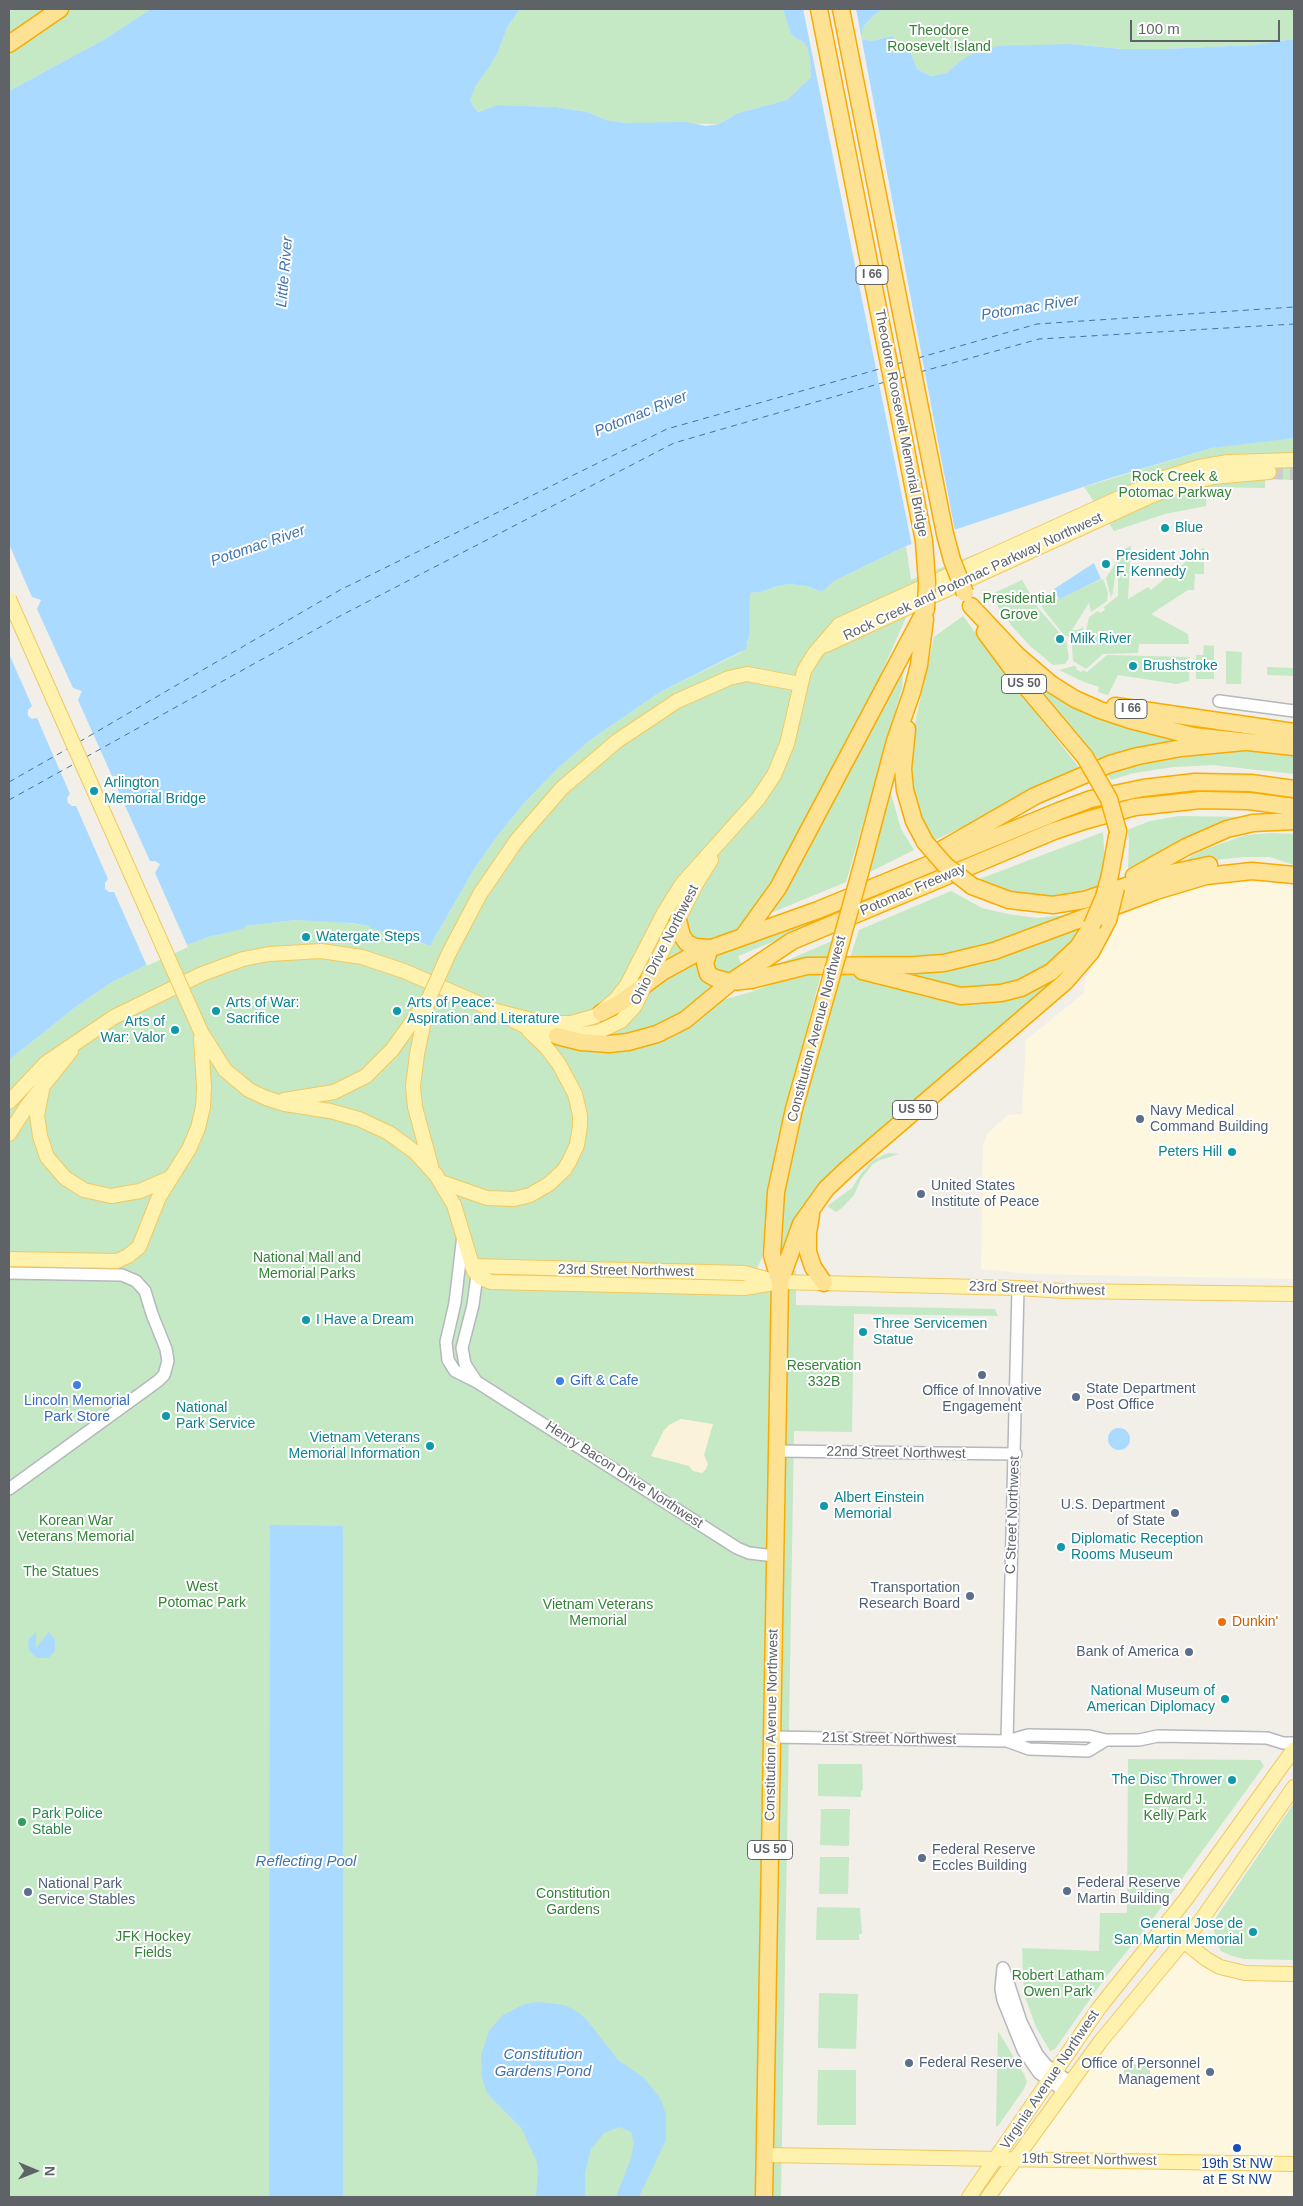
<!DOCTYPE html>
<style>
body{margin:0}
#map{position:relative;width:1303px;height:2206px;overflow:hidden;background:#f1efe8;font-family:Helvetica,sans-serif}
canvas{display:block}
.frame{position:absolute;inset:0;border:10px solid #5f6368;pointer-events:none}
.north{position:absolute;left:10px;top:2146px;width:50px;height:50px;-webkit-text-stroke:4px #fff;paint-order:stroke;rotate:91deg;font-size:14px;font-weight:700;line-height:20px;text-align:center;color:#5f6368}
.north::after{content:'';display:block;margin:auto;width:18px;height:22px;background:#5f6368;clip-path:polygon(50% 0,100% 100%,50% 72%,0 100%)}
.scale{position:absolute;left:1130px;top:20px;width:150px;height:22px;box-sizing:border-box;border:2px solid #5f6368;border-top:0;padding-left:6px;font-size:15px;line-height:18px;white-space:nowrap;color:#5f6368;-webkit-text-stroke:4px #fff;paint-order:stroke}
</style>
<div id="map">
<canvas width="1303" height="2206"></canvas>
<div class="frame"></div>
<div class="north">N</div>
<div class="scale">100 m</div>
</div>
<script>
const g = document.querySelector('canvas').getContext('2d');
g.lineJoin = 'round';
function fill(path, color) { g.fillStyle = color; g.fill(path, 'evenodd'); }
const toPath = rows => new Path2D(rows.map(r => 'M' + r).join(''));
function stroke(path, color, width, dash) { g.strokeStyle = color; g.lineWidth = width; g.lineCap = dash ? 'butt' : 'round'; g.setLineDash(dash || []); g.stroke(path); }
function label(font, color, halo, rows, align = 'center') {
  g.font = font + ' Helvetica,sans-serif'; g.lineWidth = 4; g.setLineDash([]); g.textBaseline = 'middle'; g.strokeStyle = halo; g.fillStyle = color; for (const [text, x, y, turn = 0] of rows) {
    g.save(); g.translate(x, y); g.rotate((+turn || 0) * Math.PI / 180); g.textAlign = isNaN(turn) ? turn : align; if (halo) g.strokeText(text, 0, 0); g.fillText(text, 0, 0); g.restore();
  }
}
const commercial = toPath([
 [1240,881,1272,882,1294,889,1294,1279,1032,1274,981,1269,983,1145,988,1133,1008,1115,1022,1114,1026,1040,1084,993,1085,978,1106,945,1120,917,1131,910,1160,898,1198,887],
 [1184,1942,1212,1963,1294,1974,1294,2197,1001,2197,1001,2178]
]);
const green = toPath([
 [9,9,151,9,105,39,9,91],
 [520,9,783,9,790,32,794,37,803,42,807,47,810,59,811,77,787,100,738,113,719,124,625,123,606,120,587,112,556,107,497,105,480,112,475,109,470,100,476,84,490,66,497,54,508,26],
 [883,9,1294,9,1294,39,1253,45,1165,49,1122,49,1071,44,959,62,947,73,931,76,917,69,911,53,898,47,892,36,872,41,861,39,863,27,873,16],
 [1278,438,1294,438,1294,480,1265,479,1265,488,1207,487,1206,506,1165,514,1114,531,1084,487,1212,448],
 [906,546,911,580,978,553,984,577,907,615,855,733,762,907,745,926,691,947,717,986,715,1002,751,992,785,979,813,972,821,974,777,1142,766,1204,762,1258,756,1270,796,1271,796,1305,995,1309,998,1316,854,1314,852,1432,794,1431,781,2197,9,2197,9,1060,77,1006,112,982,187,945,214,935,215,936,245,926,296,920,332,921,370,926,430,946,474,869,498,835,526,801,558,768,593,738,660,692,740,653,748,643,750,593,761,592,774,587,789,584,807,586,822,592,834,581],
 [1131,546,1128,599,1148,587,1151,590,1204,547,1204,574,1195,574,1194,590,1188,590,1151,614,1188,634,1189,644,1139,644,1138,653,1103,654,1086,669,1073,661,1072,645,1085,636,1089,617,1098,611,1100,613,1105,610,1104,607,1118,596,1118,552],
 [1117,561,1113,592,1111,598,1106,578],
 [1103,579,1108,592,1107,601,1091,612,1089,603,1072,630,1078,630,1083,627,1083,632,1073,638,1070,638,1063,634,1041,606],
 [1022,580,1038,608,1066,640,1069,658,1065,664,1053,665,1030,646,1011,625,990,595],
 [963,616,1008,677,1081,770,933,841,916,813,909,785,911,741,934,637],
 [990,639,1043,685,1189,740,1101,762],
 [1204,645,1214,646,1214,679,1196,679,1196,655,1203,655],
 [1226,651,1242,652,1241,684,1226,684],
 [1107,655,1190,657,1189,681,1176,684,1118,675,1108,695,1098,692,1099,687,1084,682,1059,670,1074,666,1077,667,1076,669,1081,672,1083,670,1087,672],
 [904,656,902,688,846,882,766,915],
 [1267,667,1294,668,1294,676,1267,675],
 [1250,749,1294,753,1294,774,1213,765,1174,767,1134,773,1111,780,1107,771,1167,755],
 [1219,788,1294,795,1294,802,1136,801,1134,795],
 [890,790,901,829,914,850,868,873],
 [1179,816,1243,817,1213,826,1128,868,1129,840,1127,830,1150,821],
 [1103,832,1105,864,1101,885,1053,899,1012,897,977,880],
 [1272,833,1294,834,1294,865,1270,857,1243,857,1188,863,1187,859,1203,850,1246,835],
 [951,891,982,908,1008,914,1036,918,1075,914,956,957,849,961,859,930],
 [824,914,827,920,738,956,742,965,736,971,727,974,717,971,714,967,712,962,714,954],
 [1088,922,1072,947,1041,975,970,992,886,971],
 [832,941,827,961,782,966,781,963],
 [1076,957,1063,976,830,1175,805,1205,790,1231,787,1264,772,1255,772,1229,829,985,839,981,842,972,928,998,972,1002],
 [888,1153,899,1154,880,1160,873,1164,861,1179,854,1195,842,1208,836,1212,827,1206,852,1188,860,1175,873,1160],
 [1128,1759,1260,1760,1264,1766,1152,1920,1103,1981,1055,2049,1050,2051,1036,2027,1025,1997,1023,1977,1022,1948,1099,1951,1100,1913,1127,1913],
 [818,1764,862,1764,863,1790,861,1791,861,1797,818,1796],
 [1294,1803,1294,1960,1244,1959,1232,1956,1221,1951,1216,1940,1213,1927,1215,1919],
 [821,1809,850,1809,849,1846,820,1845],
 [820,1857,849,1857,848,1894,819,1894],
 [817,1907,860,1908,862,1934,859,1934,859,1940,816,1940],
 [819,1993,858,1994,856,2049,818,2048],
 [998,2031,1024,2074,1027,2082,1024,2089,998,2126,996,2126],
 [1124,2064,1150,2065,1150,2077,1124,2076],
 [818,2070,856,2070,856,2125,817,2125]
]);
const sand = toPath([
 [681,1419,713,1424,704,1455,708,1464,706,1469,702,1473,693,1471,689,1466,651,1456,664,1430,669,1425]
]);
const water = toPath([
 [151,9,520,9,508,26,497,54,490,66,476,85,470,100,475,109,479,112,497,105,556,107,587,112,606,120,625,123,686,122,706,126,719,124,738,113,787,100,811,77,810,59,807,47,803,42,794,37,790,32,783,9,883,9,873,16,863,27,861,39,872,41,892,36,897,42,898,47,911,53,917,69,931,76,947,73,959,62,972,54,998,46,1071,44,1122,49,1165,49,1253,45,1294,39,1294,438,1212,448,1104,480,906,546,834,581,822,592,807,586,789,584,774,587,761,592,750,593,749,635,746,649,660,692,593,738,558,768,526,801,498,835,474,869,430,946,401,935,400,936,370,928,370,926,350,923,296,920,245,926,245,928,214,936,214,935,187,945,112,982,77,1006,9,1060,9,91,105,39],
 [1094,563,1101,579,1059,599,1054,589],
 '1108 1439a11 11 0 1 1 22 0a11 11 0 1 1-22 0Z',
 [270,1525,343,1526,343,2197,269,2197],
 [36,1631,36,1648,49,1632,55,1640,55,1651,48,1658,37,1658,29,1650,28,1641],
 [538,2002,564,2005,575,2010,586,2019,618,2060,644,2078,660,2098,666,2114,666,2140,639,2197,616,2197,631,2158,634,2142,631,2132,619,2127,604,2133,591,2149,585,2173,585,2197,536,2197,538,2174,537,2162,522,2129,487,2093,482,2077,481,2056,489,2031,503,2015,525,2004]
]);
const pier = toPath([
 [803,9,856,9,955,531,924,540,912,546],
 [9,544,32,597,41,600,37,609,73,688,82,691,78,700,112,776,117,776,122,779,117,788,150,861,155,861,160,864,155,873,188,947,147,966,114,892,109,892,105,889,105,883,108,879,76,806,72,806,68,803,67,798,70,794,37,718,32,719,28,716,28,710,32,706,9,654]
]);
const ferry = toPath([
 [918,358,1037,324,1294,307],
 [896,364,904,362],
 [920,372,1039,339,1294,324],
 [899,379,907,376],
 [79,742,340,590,667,429,883,368],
 [86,757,340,616,674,443,885,382],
 [9,782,69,748],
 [9,800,74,764]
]);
const majorTunnel = toPath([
 [1269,472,1294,473]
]);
const minor = toPath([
 [1219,701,1294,711],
 [463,1235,455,1303,446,1342,448,1360,455,1371,477,1382,737,1548,749,1553,775,1556],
 [9,1273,122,1275,136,1281,145,1291,152,1314,166,1349,168,1361,164,1375,158,1381,9,1489],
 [476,1381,465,1364,462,1348,473,1305,477,1275],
 [777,1451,1016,1454],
 [772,1737,1007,1741,1028,1735,1089,1736,1106,1740,1139,1740,1158,1736,1267,1738,1283,1743,1294,1743],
 [1007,1741,1018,1288],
 [1007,1741,1029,1749,1088,1751,1106,1740],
 [1003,1968,1001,1989,1003,2000,1023,2050,1039,2073,1064,2091],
 [1004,1970,1021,2022,1037,2054,1046,2065,1071,2083]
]);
const major = toPath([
 [826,645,1151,496,1181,485,1213,477,1269,472],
 [449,953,480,894,517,840,562,788,617,741,677,701,729,678,747,674,800,684],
 [427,1006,417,1054,413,1086,415,1107,431,1166],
 [496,1011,544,1023,571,1023,596,1016,616,999,627,985,664,913,682,884,758,799,774,775,787,744,804,671,815,653,839,625,1161,479,1199,467,1228,462,1294,460],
 [201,1032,225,1070,249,1090,266,1098,285,1104,330,1111,359,1119,389,1133,415,1152,436,1175,454,1205,474,1271,481,1278,491,1282,744,1288,780,1282,1018,1288,1064,1291,1294,1294],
 [43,1085,37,1115,40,1136,47,1157,65,1178,84,1190,111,1196,140,1191,170,1178],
 [284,1100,334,1092,366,1076,392,1050,429,998],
 [9,1102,46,1063,114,1017,202,974,243,959,269,954,321,951,362,957,404,971,496,1011,536,1032,566,1037,598,1032,621,1021,634,1007,696,884,711,860],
 [9,1134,27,1106,71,1051],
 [441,1182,487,1198,514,1199,530,1195,549,1184,564,1170,569,1162,577,1145,580,1126,580,1115,575,1094,559,1064,546,1047,529,1031],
 [9,1259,117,1261,128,1256,139,1247,159,1197,189,1149,198,1128,203,1107,204,1087,201,1038],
 [472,1266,744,1273,774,1281],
 [1165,1926,1206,1959,1220,1967,1245,1973,1294,1974],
 [765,2155,1294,2164],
 [969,2197,1099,2008,1186,1899,1294,1749],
 [988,2197,1100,2042,1202,1919,1294,1787]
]);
const highway = toPath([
 [819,9,924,541],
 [841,9,945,534],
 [9,44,60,9],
 [971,606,1017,655,1051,684,1075,699,1100,710,1130,720,1193,736,1294,747],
 [985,632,1022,682,1085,757],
 [1115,706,1294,732],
 [907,729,903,769,905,790,914,821,925,842],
 [941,850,1035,796,1110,764,1138,756,1181,748,1244,742],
 [860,873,895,741,912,692,919,665,925,619],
 [1110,875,1118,831],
 [1134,876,1186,847,1227,829,1253,823,1294,821],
 [972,886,1009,900,1053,905,1084,900,1156,876,1209,865],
 [678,920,682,936,687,943,695,947,710,948],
 [744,935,778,888,926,609],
 [710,948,705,963,708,974,715,978,731,982,751,980,807,966,915,965,944,963,994,951,1156,891,1206,876,1252,871,1294,875],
 [862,971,961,996,1001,993,1021,988,1051,972,1078,947,1092,925],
 [601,1013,620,1003,662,972,695,954,818,910,1059,811,1091,799,1143,788,1195,782,1251,783,1294,789],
 [557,1036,581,1042,609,1044,628,1042,657,1034,685,1020,731,982,792,941,1054,831,1087,820,1135,807,1201,800,1249,801,1294,807],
 [811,1215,808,1233,808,1252,813,1267,824,1283],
 [780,1282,772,1255,776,1192,794,1109,829,985],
 [764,2197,780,1282,801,1224,826,1189,847,1169,1065,982,1091,952,1108,920]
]);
const majorBridge = toPath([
 [9,599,201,1032],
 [429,998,449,953]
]);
const highwayBridge = toPath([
 [945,534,952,560,965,593],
 [924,541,927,582,926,609],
 [1085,757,1109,799,1118,831],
 [925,842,945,865,972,886],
 [1108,920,1116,888],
 [1092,925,1104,897,1110,875],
 [829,985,860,873]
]);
const markers = [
 [1165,528,5,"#0f9aa8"],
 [1106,564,5,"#0f9aa8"],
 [1060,639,5,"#0f9aa8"],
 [1133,666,5,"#0f9aa8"],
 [94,791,5,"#0f9aa8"],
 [306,937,5,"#0f9aa8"],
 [216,1011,5,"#0f9aa8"],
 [397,1011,5,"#0f9aa8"],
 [175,1030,5,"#0f9aa8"],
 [1140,1119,5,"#5c6f8a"],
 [1232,1152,5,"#0f9aa8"],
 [921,1194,5,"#5c6f8a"],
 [306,1320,5,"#0f9aa8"],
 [863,1332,5,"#0f9aa8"],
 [982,1375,5,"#5c6f8a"],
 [560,1381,5,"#3f7fe0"],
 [77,1385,5,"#3f7fe0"],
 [1076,1397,5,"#5c6f8a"],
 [166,1416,5,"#0f9aa8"],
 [430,1446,5,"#0f9aa8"],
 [824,1506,5,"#0f9aa8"],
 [1175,1513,5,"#5c6f8a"],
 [1061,1547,5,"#0f9aa8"],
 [970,1596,5,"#5c6f8a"],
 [1222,1622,5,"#e8710a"],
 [1189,1652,5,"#5c6f8a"],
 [1225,1699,5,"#0f9aa8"],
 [1232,1780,5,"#0f9aa8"],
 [22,1822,5,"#2e9e5b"],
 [922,1858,5,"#5c6f8a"],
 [1067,1891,5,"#5c6f8a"],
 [28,1892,5,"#5c6f8a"],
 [1253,1932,5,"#0f9aa8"],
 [909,2063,5,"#5c6f8a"],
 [1210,2072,5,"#5c6f8a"],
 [1237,2148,5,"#1a4fb4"]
];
const shields = [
 [872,275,32],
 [1024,684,45],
 [1131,709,32],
 [915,1110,45],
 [770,1850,45]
];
const shieldNames = [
 ["I 66",872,275],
 ["US 50",1024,684],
 ["I 66",1131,709],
 ["US 50",915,1110],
 ["US 50",770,1850]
];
const parkNames = [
 ["Theodore",939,31],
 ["Roosevelt Island",939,47],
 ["Rock Creek &",1175,477],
 ["Potomac Parkway",1175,493],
 ["Presidential",1019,599],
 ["Grove",1019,615],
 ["National Mall and",307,1258],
 ["Memorial Parks",307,1274],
 ["Reservation",824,1366],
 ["332B",824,1382],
 ["Korean War",76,1521],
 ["Veterans Memorial",76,1537],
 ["The Statues",61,1572],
 ["West",202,1587],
 ["Potomac Park",202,1603],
 ["Vietnam Veterans",598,1605],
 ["Memorial",598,1621],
 ["Edward J.",1175,1800],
 ["Kelly Park",1175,1816],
 ["Constitution",573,1894],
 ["Gardens",573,1910],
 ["JFK Hockey",153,1937],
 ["Fields",153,1953],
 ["Robert Latham",1058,1976],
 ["Owen Park",1058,1992]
];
const streetNames = [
 ["Theodore Roosevelt Memorial Bridge",901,423,79],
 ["Rock Creek and Potomac Parkway Northwest",973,577,-25],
 ["Potomac Freeway",913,890,-23],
 ["Ohio Drive Northwest",665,945,-63],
 ["Constitution Avenue Northwest",817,1029,-75],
 ["23rd Street Northwest",626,1271,1],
 ["23rd Street Northwest",1037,1289,2],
 ["22nd Street Northwest",896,1453,1],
 ["Henry Bacon Drive Northwest",624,1475,33],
 ["C Street Northwest",1013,1515,-88],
 ["Constitution Avenue Northwest",772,1725,-89],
 ["21st Street Northwest",889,1739,1],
 ["Virginia Avenue Northwest",1050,2080,-56],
 ["19th Street Northwest",1089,2160,1]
];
const cultureNames = [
 ["Blue",1175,528],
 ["President John",1116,556],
 ["F. Kennedy",1116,572],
 ["Milk River",1070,639],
 ["Brushstroke",1143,666],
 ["Arlington",104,783],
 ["Memorial Bridge",104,799],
 ["Watergate Steps",316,937],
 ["Arts of War:",226,1003],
 ["Sacrifice",226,1019],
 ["Arts of Peace:",407,1003],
 ["Aspiration and Literature",407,1019],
 ["Arts of",165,1022,"right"],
 ["War: Valor",165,1038,"right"],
 ["Peters Hill",1222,1152,"right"],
 ["I Have a Dream",316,1320],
 ["Three Servicemen",873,1324],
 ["Statue",873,1340],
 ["National",176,1408],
 ["Park Service",176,1424],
 ["Vietnam Veterans",420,1438,"right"],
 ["Memorial Information",420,1454,"right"],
 ["Albert Einstein",834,1498],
 ["Memorial",834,1514],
 ["Diplomatic Reception",1071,1539],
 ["Rooms Museum",1071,1555],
 ["National Museum of",1215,1691,"right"],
 ["American Diplomacy",1215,1707,"right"],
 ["The Disc Thrower",1222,1780,"right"],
 ["General Jose de",1243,1924,"right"],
 ["San Martin Memorial",1243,1940,"right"]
];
const serviceNames = [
 ["Navy Medical",1150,1111],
 ["Command Building",1150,1127],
 ["United States",931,1186],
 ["Institute of Peace",931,1202],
 ["State Department",1086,1389],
 ["Post Office",1086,1405],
 ["Office of Innovative",982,1391,"center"],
 ["Engagement",982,1407,"center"],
 ["U.S. Department",1165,1505,"right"],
 ["of State",1165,1521,"right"],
 ["Transportation",960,1588,"right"],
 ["Research Board",960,1604,"right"],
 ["Bank of America",1179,1652,"right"],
 ["Federal Reserve",932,1850],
 ["Eccles Building",932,1866],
 ["Federal Reserve",1077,1883],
 ["Martin Building",1077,1899],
 ["National Park",38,1884],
 ["Service Stables",38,1900],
 ["Federal Reserve",919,2063],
 ["Office of Personnel",1200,2064,"right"],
 ["Management",1200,2080,"right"]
];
const shopNames = [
 ["Gift & Cafe",570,1381],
 ["Lincoln Memorial",77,1401,"center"],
 ["Park Store",77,1417,"center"]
];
const foodNames = [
 ["Dunkin'",1232,1622]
];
const leisureNames = [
 ["Park Police",32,1814],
 ["Stable",32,1830]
];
const transitNames = [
 ["19th St NW",1237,2164],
 ["at E St NW",1237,2180]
];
const waterNames = [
 ["Little River",285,272,-85],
 ["Potomac River",1030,308,-9],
 ["Potomac River",641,414,-22],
 ["Potomac River",258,546,-19],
 ["Reflecting Pool",306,1862],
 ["Constitution",543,2055],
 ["Gardens Pond",543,2072]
];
fill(commercial, '#fef7e0');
fill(green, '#c5e8c5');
fill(sand, '#fbf3d9');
fill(water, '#aadaff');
fill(pier, '#f1efe8');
stroke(ferry, '#4174aa', 1, [6, 5]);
stroke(majorTunnel, '#ccccc8', 14, [14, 7]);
stroke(minor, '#b5b8bc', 14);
stroke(major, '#f2c960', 16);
stroke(highway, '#f9ab00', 19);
stroke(minor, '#fff', 11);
stroke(major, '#fff2af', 14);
stroke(highway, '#fde293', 16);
stroke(majorBridge, '#f2c960', 16, []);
stroke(highwayBridge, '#f9ab00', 19, []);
stroke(majorBridge, '#fff2af', 14);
stroke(highwayBridge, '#fde293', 16);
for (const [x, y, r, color] of markers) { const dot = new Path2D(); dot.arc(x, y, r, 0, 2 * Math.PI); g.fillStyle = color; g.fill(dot); stroke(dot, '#fff', 2); }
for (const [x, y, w] of shields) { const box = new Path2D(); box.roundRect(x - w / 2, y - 9.5, w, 19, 4); g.fillStyle = '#fff'; g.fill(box); stroke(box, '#5f6368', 1); }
label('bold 12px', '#5f6368', null, shieldNames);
label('14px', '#348238', '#fff', parkNames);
label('14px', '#5f6368', '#fff', streetNames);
label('14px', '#0d838f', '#fff', cultureNames, 'left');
label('14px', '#4e5e75', '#fff', serviceNames, 'left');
label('14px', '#366cbe', '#fff', shopNames, 'left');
label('14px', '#c56008', '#fff', foodNames, 'left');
label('14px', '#27864d', '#fff', leisureNames, 'left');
label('14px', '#164399', '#fff', transitNames);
label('italic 15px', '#4174aa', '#fff', waterNames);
</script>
